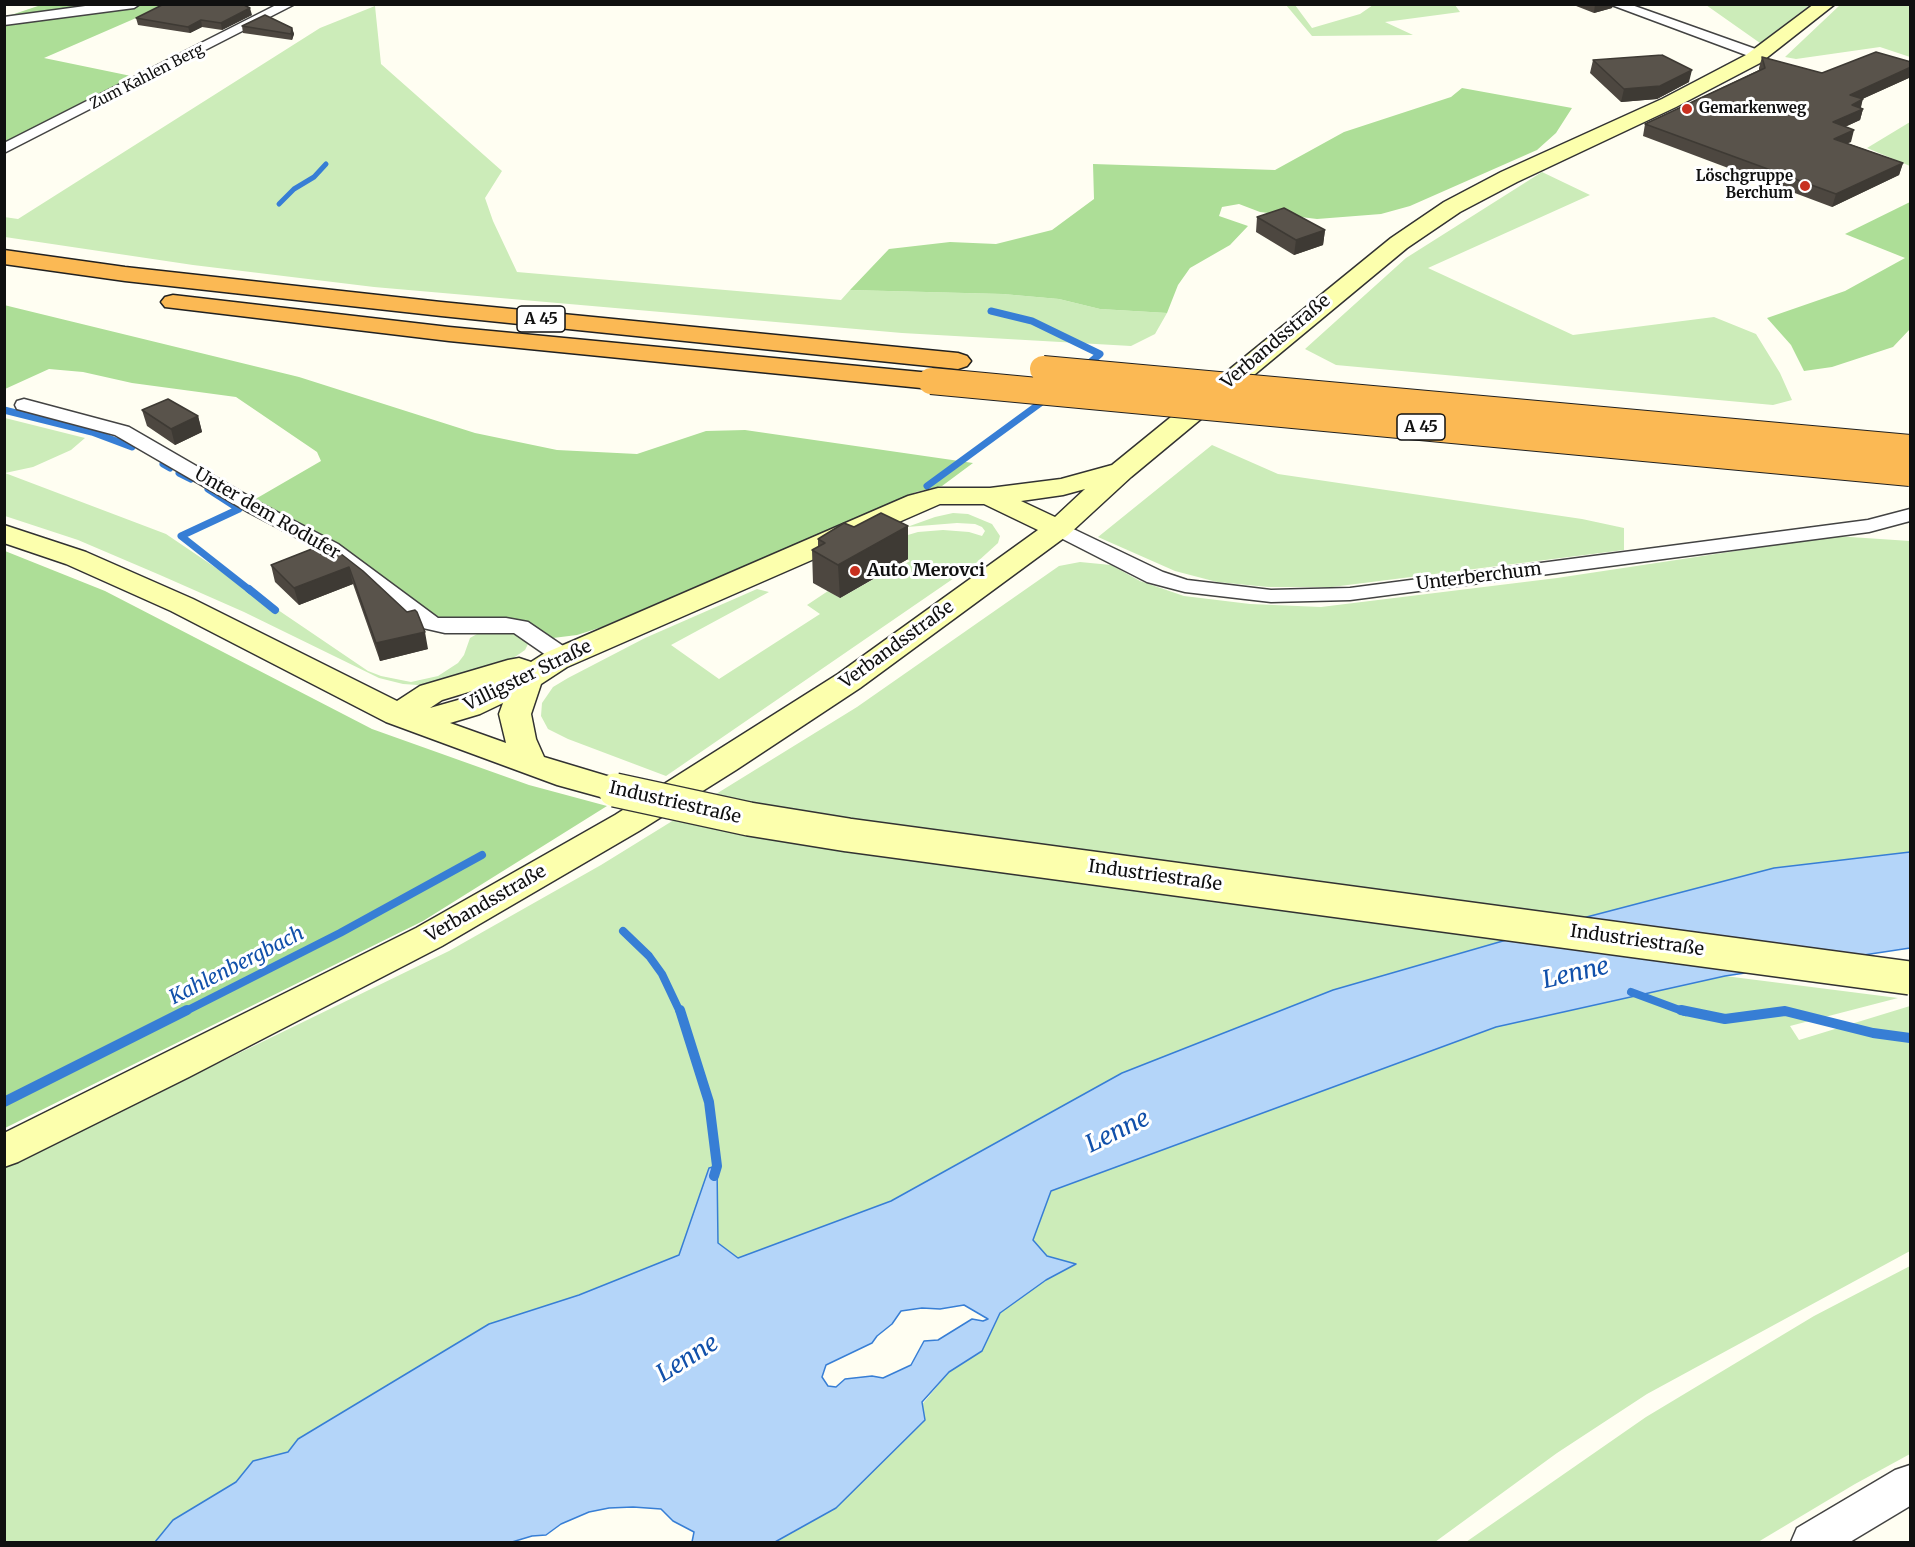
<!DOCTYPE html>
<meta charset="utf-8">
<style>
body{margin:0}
#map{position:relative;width:1915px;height:1547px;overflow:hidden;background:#fffef2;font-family:Merriweather,serif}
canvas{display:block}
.frame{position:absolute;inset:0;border:6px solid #101010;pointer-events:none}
</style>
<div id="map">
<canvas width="1915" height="1547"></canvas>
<div class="frame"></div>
</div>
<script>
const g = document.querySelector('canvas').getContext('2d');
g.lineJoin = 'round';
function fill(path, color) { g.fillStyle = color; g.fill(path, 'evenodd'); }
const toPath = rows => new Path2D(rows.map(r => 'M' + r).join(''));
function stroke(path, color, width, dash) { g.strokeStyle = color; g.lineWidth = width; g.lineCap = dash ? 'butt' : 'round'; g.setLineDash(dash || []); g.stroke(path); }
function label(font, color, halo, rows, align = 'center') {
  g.font = font + ' Merriweather,serif'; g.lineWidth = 6; g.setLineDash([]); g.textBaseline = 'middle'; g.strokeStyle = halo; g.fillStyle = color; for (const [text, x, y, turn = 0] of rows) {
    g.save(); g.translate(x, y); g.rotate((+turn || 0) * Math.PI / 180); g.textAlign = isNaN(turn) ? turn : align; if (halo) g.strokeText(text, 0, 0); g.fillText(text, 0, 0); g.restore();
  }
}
const green = toPath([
 [1286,5,1295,5,1312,28,1360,14,1373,5,1455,5,1460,12,1385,22,1413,35,1312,36],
 [1706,5,1810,4,1810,5,1760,43],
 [1840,5,1910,5,1910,57,1880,47,1796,59,1785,57],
 [375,6,381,64,502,171,485,198,493,221,517,272,841,300,850,290,1003,294,1059,299,1100,309,1167,313,1155,334,1131,346,902,333,374,287,193,265,5,237,4,217,18,219,320,28],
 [1910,122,1910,166,1867,148],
 [1542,172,1590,195,1428,268,1573,335,1714,317,1756,334,1780,373,1792,400,1773,405,1336,365,1305,349,1406,258],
 [5,418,85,438,71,450,33,467,5,473],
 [1212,445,1278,474,1582,519,1624,528,1624,550,1332,587,1268,587,1217,582,1175,571,1098,537],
 [5,473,166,534,368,671,381,676,411,682,438,676,458,663,464,655,470,638,484,630,509,630,525,637,528,644,525,650,512,659,443,680,418,685,403,684,379,678,244,612,160,575,78,540,5,516],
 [953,513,968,514,992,524,1000,536,998,543,976,563,666,776,568,739,548,729,541,716,542,703,553,687,568,678,645,638,757,589,769,592,671,645,719,679,820,614,807,605,828,591,840,598,897,566,900,567,910,561,884,547,901,537,918,532,943,530,969,532,982,536,985,531,982,527,975,524,957,523,907,527,935,517],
 [1835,536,1910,541,1910,852,1774,868,1579,919,1333,990,1122,1073,891,1201,738,1258,718,1243,717,1166,710,1168,679,1255,579,1295,489,1324,298,1439,288,1452,253,1461,236,1482,173,1520,155,1542,5,1542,5,1167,449,951,601,865,857,707,1059,566,1080,562,1111,565,1140,581,1184,596,1250,604,1321,607,1557,578],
 [1725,976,1898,998,1790,1026,1799,1040,1910,1006,1910,1251,1647,1394,1557,1453,1435,1542,775,1542,836,1508,949,1372,982,1351,1000,1313,1046,1280,1075,1264,1047,1256,1033,1240,1051,1191,1496,1027],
 [1910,1266,1910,1454,1855,1484,1758,1542,1466,1542,1646,1417,1814,1316]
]);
const forest = toPath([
 [41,5,166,5,44,58,136,77,5,144,5,17],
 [1462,88,1572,108,1556,133,1537,150,1410,206,1381,214,1317,219,1260,212,1239,204,1222,207,1219,216,1248,226,1230,245,1190,268,1178,285,1167,313,1100,309,1059,299,1003,294,850,290,889,249,950,242,996,244,1052,230,1094,199,1093,164,1275,170,1344,132,1451,97],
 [1910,202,1910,329,1893,347,1832,367,1804,371,1791,345,1767,318,1845,291,1905,258,1845,234],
 [4,305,299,377,475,433,557,450,637,454,706,431,745,430,973,463,942,486,916,492,602,627,577,635,553,638,525,622,437,621,338,546,302,524,252,501,321,461,317,452,236,397,132,383,83,372,49,369,5,389],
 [5,551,105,591,372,729,529,785,607,806,423,921,5,1128]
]);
const water = toPath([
 [1910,852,1910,948,1725,976,1496,1027,1051,1191,1033,1240,1047,1256,1076,1264,1046,1280,1000,1313,982,1351,949,1372,922,1402,925,1420,836,1508,775,1542,692,1542,694,1532,673,1521,661,1509,633,1507,609,1508,589,1512,561,1524,546,1535,532,1536,512,1542,155,1542,173,1520,236,1482,253,1461,288,1452,298,1439,489,1324,579,1295,679,1255,709,1168,717,1166,718,1243,738,1258,891,1201,1122,1073,1333,990,1579,919,1774,868,1910,852],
 [964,1305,988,1319,983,1321,972,1319,938,1340,924,1341,911,1365,883,1378,872,1376,845,1379,836,1387,828,1386,822,1377,826,1365,872,1343,877,1336,892,1324,901,1311,922,1308,940,1309,964,1305]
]);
const streamFar3 = toPath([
 [279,204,294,189,314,177,326,164]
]);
const streamFar2 = toPath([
 [991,311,1032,321,1100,354,1086,366],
 [4,410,92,432,132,447],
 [163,464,170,468],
 [179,473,191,479],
 [927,486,1046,399],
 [208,489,239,509],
 [239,509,181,536,251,591]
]);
const streamFar1 = toPath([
 [249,589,275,610],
 [623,931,649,956,662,974,680,1012],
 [1631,992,1685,1012],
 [184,1012,340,933,482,855],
 [1780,1012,1788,1012]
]);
const stream = toPath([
 [680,1010,709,1102,717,1166,714,1176],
 [1681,1010,1725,1019,1785,1011,1873,1033,1910,1038],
 [4,1102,187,1010]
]);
const minor = toPath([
 [100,4,140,4,134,8,4,25,4,17,100,4],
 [278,4,295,4,4,153,4,143,278,4],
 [1609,4,1629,4,1764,52,1766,55,1764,58,1754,58,1609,4],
 [24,399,129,427,262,504,338,544,438,618,506,618,528,622,572,652,575,657,572,662,564,664,556,662,514,633,445,633,423,628,324,552,248,512,115,435,17,409,15,405,17,401,24,399],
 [1910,509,1910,521,1869,532,1350,600,1271,602,1185,592,1147,582,1051,533,1048,529,1051,525,1058,523,1065,525,1163,572,1187,580,1271,590,1350,588,1868,520,1910,509]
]);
const tertiary = toPath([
 [1910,1465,1910,1506,1850,1542,1791,1542,1797,1528,1895,1470,1910,1465]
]);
const secondary = toPath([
 [1814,4,1835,4,1760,63,1676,107,1517,182,1460,212,1407,248,1131,477,1068,535,860,688,736,770,639,831,442,946,189,1077,18,1162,4,1167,4,1133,416,928,615,815,838,674,1038,530,984,504,940,504,567,667,541,684,531,714,536,739,544,757,627,782,632,790,627,798,615,801,557,785,386,722,171,611,66,564,4,543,4,525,86,552,193,599,397,701,420,686,508,660,519,658,531,662,545,653,908,496,938,488,990,488,1061,479,1112,465,1391,238,1444,202,1501,172,1662,99,1746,55,1814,4],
 [1085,489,1055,517,1021,501,1063,495,1085,489],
 [485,687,458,700,430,708,442,700,485,687],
 [503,703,499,714,506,743,450,723,480,714,503,703]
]);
const motorway = toPath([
 [4,250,125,267,441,302,958,353,967,356,971,361,967,366,958,369,441,316,125,281,4,264,4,250],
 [173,295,449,327,931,373,940,376,944,381,940,386,931,389,449,341,165,307,161,302,165,297,173,295]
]);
const secondaryBridge = toPath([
 [615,790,749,819,848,835,1910,978]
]);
const motorwayBridge = toPath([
 [1043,369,1910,448],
 [931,381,1910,473]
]);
const wall = toPath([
 [1571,4,1613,4,1612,8,1594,13],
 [252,15,222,30,202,27,190,33,138,25,136,18],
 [242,26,292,28,294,34,292,40,243,33],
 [1762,57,1822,73,1911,62,1911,77,1862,99,1861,108,1863,109,1860,120,1845,127,1851,142,1847,143,1903,163,1899,175,1832,207,1643,136,1645,124,1759,70,1759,68],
 [1593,60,1689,82,1657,99,1621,102,1590,73],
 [1257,217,1325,230,1323,245,1294,255,1256,232],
 [142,410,198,416,202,432,175,445,147,426],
 [908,526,908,559,840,598,813,583,812,550,818,547,818,539,854,527],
 [327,543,428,649,380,661,353,584,299,605,275,582,271,565]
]);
const shadedWall = toPath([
 [1595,4,1613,4,1612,8,1594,13],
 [250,8,252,15,222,30,221,23],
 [201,20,202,27,190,33,188,27],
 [292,28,294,34,292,40,291,34],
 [1911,67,1911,77,1847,106,1850,95],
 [1692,70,1689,82,1657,99,1621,102,1624,89],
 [1863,99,1860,110,1863,109,1860,120,1829,134,1833,122,1852,105],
 [1854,130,1851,142,1830,150,1834,139],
 [1903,163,1899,175,1832,207,1836,194],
 [1325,230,1323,245,1294,255,1296,240],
 [198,416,202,432,175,445,171,429],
 [908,526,908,559,840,598,838,565],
 [349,567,353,584,299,605,294,588],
 [425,632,428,649,380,661,376,643]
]);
const building = toPath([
 [164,4,242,4,250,8,221,23,201,20,188,27,136,18,164,4],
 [265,15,292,28,291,34,242,26,265,15],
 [1876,52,1911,62,1911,67,1850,95,1863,99,1852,105,1863,109,1833,122,1854,130,1834,139,1903,163,1836,194,1645,124,1765,68,1762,57,1822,73,1876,52],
 [1662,55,1692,70,1660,86,1624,89,1593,60,1662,55],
 [1284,208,1325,230,1296,240,1257,217,1284,208],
 [168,399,198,416,171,429,142,410,168,399],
 [881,513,908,526,838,565,812,550,825,543,818,539,844,523,854,527,881,513],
 [327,543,363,571,407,612,415,610,417,612,425,632,376,643,349,567,294,588,271,565,327,543]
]);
const markers = [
 [1687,109,6,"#c8301f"],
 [1805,186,6,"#c8301f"],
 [855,571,6,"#c8301f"]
];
const farStreetnames = [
 ["Zum Kahlen Berg",147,77,-27]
];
const farPoinames = [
 ["Gemarkenweg",1699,109],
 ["Löschgruppe",1793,177,"right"],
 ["Berchum",1793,194,"right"]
];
const shields = [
 [541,319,48],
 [1421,427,48]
];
const shieldNames = [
 ["A 45",541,319],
 ["A 45",1421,427]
];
const streetNames = [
 ["Verbandsstraße",1276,342,-40],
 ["Unter dem Rodufer",267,514,30],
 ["Unterberchum",1479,577,-7],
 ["Verbandsstraße",897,645,-36],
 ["Villigster Straße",528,676,-26],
 ["Industriestraße",675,803,13],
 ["Industriestraße",1155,876,8],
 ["Verbandsstraße",486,904,-30],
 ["Industriestraße",1637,941,8]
];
const poiNames = [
 ["Auto Merovci",867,571]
];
const waterNames = [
 ["Kahlenbergbach",237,966,-27]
];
const nearWaternames = [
 ["Lenne",1576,974,-13],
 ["Lenne",1118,1132,-26],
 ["Lenne",688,1359,-32]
];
fill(green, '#ccecb9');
fill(forest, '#adde97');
fill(water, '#b4d5f9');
stroke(water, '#377ed5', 1.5);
stroke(streamFar3, '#377ed5', 5);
stroke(streamFar2, '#377ed5', 7);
stroke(streamFar1, '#377ed5', 8);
stroke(stream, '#377ed5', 10);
stroke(minor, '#434343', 3);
stroke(tertiary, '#434343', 3);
stroke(secondary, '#323232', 3);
stroke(motorway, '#212121', 3);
fill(minor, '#fff');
fill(tertiary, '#fff');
fill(secondary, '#fcffad');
fill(motorway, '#fbb954');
stroke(secondaryBridge, '#323232', 36, []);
stroke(motorwayBridge, '#212121', 28, []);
stroke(secondaryBridge, '#fcffad', 33);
stroke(motorwayBridge, '#fbb954', 26);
fill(wall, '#4d4740');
fill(shadedWall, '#3e3a34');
fill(building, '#59534b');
stroke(building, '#3e3a34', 1.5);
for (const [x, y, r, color] of markers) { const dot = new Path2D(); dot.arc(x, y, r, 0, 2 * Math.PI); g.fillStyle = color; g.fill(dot); stroke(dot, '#fff', 2); }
label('15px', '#101010', '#fff', farStreetnames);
label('bold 15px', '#101010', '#fff', farPoinames, 'left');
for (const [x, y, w] of shields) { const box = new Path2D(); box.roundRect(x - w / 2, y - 13, w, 26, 4.5); g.fillStyle = '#fff'; g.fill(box); stroke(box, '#101010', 1.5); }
label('bold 16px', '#101010', null, shieldNames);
label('18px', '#101010', '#fff', streetNames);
label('bold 18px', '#101010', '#fff', poiNames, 'left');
label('italic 20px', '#1150aa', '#fff', waterNames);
label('italic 24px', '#1150aa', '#fff', nearWaternames);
</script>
